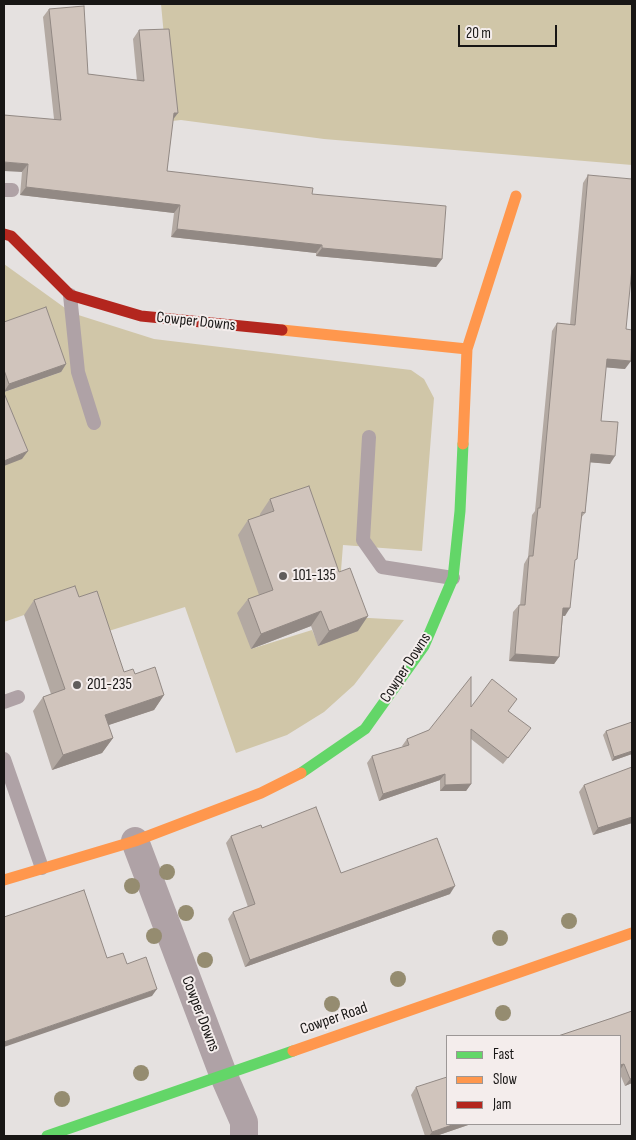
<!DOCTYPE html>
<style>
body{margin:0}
#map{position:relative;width:636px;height:1140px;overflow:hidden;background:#e5e1e0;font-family:"Sofia Sans Condensed",sans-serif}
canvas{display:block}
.frame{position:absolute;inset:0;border:5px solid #181615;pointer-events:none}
.legend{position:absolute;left:446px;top:1035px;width:175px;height:90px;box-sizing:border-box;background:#f4edec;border:1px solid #9c9796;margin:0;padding:6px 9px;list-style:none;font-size:15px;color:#181615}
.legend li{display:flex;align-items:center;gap:10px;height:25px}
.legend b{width:25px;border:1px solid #9c9796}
.scale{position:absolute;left:458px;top:25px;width:99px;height:22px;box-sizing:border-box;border:2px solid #181615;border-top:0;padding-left:6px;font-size:15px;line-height:18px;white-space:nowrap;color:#181615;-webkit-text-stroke:4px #f4edec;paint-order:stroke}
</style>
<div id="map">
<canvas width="636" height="1140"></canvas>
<div class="frame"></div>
<ul class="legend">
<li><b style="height:6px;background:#63d668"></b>Fast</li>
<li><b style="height:6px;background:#ff974d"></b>Slow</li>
<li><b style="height:6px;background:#b3261e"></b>Jam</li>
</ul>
<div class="scale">20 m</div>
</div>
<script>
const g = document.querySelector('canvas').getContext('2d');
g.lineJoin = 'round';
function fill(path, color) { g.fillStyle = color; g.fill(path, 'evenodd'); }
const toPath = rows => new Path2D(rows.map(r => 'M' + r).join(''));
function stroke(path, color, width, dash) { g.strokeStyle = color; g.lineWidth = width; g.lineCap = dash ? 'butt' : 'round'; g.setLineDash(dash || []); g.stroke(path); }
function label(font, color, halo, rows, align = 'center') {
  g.font = font + ' "Sofia Sans Condensed",sans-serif'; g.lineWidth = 4; g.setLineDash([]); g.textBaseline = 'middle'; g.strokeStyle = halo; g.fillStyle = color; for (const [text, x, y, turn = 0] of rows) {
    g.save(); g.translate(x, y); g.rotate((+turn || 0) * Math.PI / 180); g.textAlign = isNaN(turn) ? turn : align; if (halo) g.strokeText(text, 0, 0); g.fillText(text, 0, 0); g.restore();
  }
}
const green = toPath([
 [161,4,632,4,632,165,324,139,181,120,172,121],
 [4,264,72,313,154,339,411,370,424,379,434,398,422,551,343,545,340,583,264,526,260,600,251,649,312,630,319,646,352,617,404,620,354,685,324,712,287,735,236,753,185,607,96,635,64,601,4,622,4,392,61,372,4,328]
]);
const lane = toPath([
 [4,190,12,190],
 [70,295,78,372,94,423],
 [369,437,363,540,382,567,453,578],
 [4,702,18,697],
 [4,759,42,868]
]);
const street = toPath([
 [135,841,223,1074,244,1122,244,1136]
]);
const fast = toPath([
 [301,773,365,729,424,646,453,578,460,511,463,444],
 [47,1136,293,1051]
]);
const slow = toPath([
 [282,330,467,349],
 [463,444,467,349,516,196],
 [4,880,135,841,261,793,301,773],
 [293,1051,632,933]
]);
const jam = toPath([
 [4,234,11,236,70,295,141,316,282,330]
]);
const trees = [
 [167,872],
 [132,886],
 [186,913],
 [569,921],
 [154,936],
 [500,938],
 [205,960],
 [398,979],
 [332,1004],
 [503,1013],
 [141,1073],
 [62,1099]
];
const wall = toPath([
 [49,9,88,74,137,81,133,39,139,30,173,119,167,171,312,194,442,259,436,267,316,256,316,253,171,237,174,213,20,195,22,172,54,119,43,17],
 [588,175,626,329,625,369,606,367,601,421,610,464,590,462,585,513,581,518,565,616,563,616,559,657,554,664,509,661,513,612,519,605,520,605,524,564,528,557,532,515,535,511,552,331,557,323,570,324,583,183],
 [4,322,66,364,61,372,4,392],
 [270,499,358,631,318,646,311,626,251,649,237,613,248,599,259,595,238,535,248,520,260,516,260,514],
 [79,597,124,672,135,674,164,695,154,710,108,725,113,738,102,753,52,770,33,711,43,697,51,694,24,615,34,600],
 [471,707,509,711,526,735,503,764,471,739,471,784,466,791,440,791,440,780,379,801,367,763,372,756,403,747,402,746,407,739,429,730],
 [632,722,632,754,612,761,603,735,606,731],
 [584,785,632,823,593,835,579,792],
 [262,828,341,873,450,894,245,967,228,919,233,912,248,907,226,843,231,836],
 [632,1011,632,1083,625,1086,620,1074,620,1036,558,1036,612,1018],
 [416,1087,447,1124,471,1124,436,1136,425,1136,411,1095]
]);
const shadedWall = toPath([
 [174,113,178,113,172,121],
 [4,162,28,164,22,172,4,171],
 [26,187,180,205,174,213,20,195],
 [177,229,322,245,316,253,171,237],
 [322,248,442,259,436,267,316,256],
 [607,359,631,361,625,369,601,367],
 [66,364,61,372,4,392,9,384],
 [28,451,22,459,4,466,4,461],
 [591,454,615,456,610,464,586,462],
 [563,608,570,608,565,616,558,615],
 [321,611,311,626,251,649,261,634],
 [368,616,358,631,318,646,329,631],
 [515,654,559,657,554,664,509,661],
 [164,695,154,710,94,730,105,715],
 [113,738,102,753,52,770,63,755],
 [632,751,632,754,612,761,614,757],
 [445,774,440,780,379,801,383,794],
 [471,784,466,791,440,791,445,785],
 [632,817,632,823,593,835,598,828],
 [455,886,450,894,245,967,250,960],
 [157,989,152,996,4,1047,4,1042],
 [624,1064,620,1070,620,1065],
 [632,1078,632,1083,625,1086,630,1079],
 [455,1124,471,1124,436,1136,429,1136,432,1132]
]);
const building = toPath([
 [84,6,88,74,144,81,139,30,169,29,178,113,174,113,167,171,313,188,312,194,446,206,442,259,322,248,322,245,177,229,180,205,26,187,28,164,4,162,4,115,61,120,49,9,84,6],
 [588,175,632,179,632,268,626,329,632,330,631,361,607,359,601,421,618,422,615,456,591,454,585,513,582,512,577,559,575,560,570,608,563,608,559,657,515,654,519,605,525,605,529,556,533,556,538,508,540,508,557,323,575,325,588,175],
 [46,307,66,364,9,384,4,370,4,322,46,307],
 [4,393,28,451,4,461,4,393],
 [309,486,339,572,350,568,368,616,329,631,321,611,261,634,248,599,273,590,248,520,274,511,270,499,309,486],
 [75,586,79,597,97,591,124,672,133,669,135,674,155,667,164,695,105,715,113,738,63,755,43,697,65,689,34,600,75,586],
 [471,677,471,707,492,679,517,699,508,711,531,728,508,758,471,729,471,784,445,785,445,774,383,794,372,756,409,745,407,739,429,730,471,677],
 [632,722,632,751,614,757,606,731,632,722],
 [632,767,632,817,598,828,584,785,632,767],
 [316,807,341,873,437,838,455,886,250,960,233,912,255,904,231,836,261,825,262,828,316,807],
 [84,890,107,958,123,953,127,964,146,957,157,989,4,1042,4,917,84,890],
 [632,1011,632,1078,630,1079,624,1064,620,1065,620,1036,558,1036,612,1018,632,1011],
 [447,1077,447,1124,455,1124,432,1132,416,1087,447,1077]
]);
const markers = [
 [283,576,5,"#605d5c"],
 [77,685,5,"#605d5c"]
];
const streetNames = [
 ["Cowper Downs",196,322,6],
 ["Cowper Downs",406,668,-57],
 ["Cowper Downs",200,1014,69],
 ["Cowper Road",334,1019,-19]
];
const poiNames = [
 ["101-135",293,576],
 ["201-235",87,685]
];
fill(green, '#d0c6a8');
stroke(lane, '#afa2a6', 14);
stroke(street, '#afa2a6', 28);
stroke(fast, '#63d668', 11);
stroke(slow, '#ff974d', 11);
stroke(jam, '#b3261e', 11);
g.fillStyle = '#958c70';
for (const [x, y] of trees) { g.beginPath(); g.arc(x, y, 8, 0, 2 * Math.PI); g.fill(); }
fill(wall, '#b3a9a2');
fill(shadedWall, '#928984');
fill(building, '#d0c4bc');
stroke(building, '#928984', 1);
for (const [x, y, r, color] of markers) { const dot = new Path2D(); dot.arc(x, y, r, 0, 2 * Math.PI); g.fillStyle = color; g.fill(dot); stroke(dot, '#f4edec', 2); }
label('16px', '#181615', '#f4edec', streetNames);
label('16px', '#181615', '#f4edec', poiNames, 'left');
</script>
